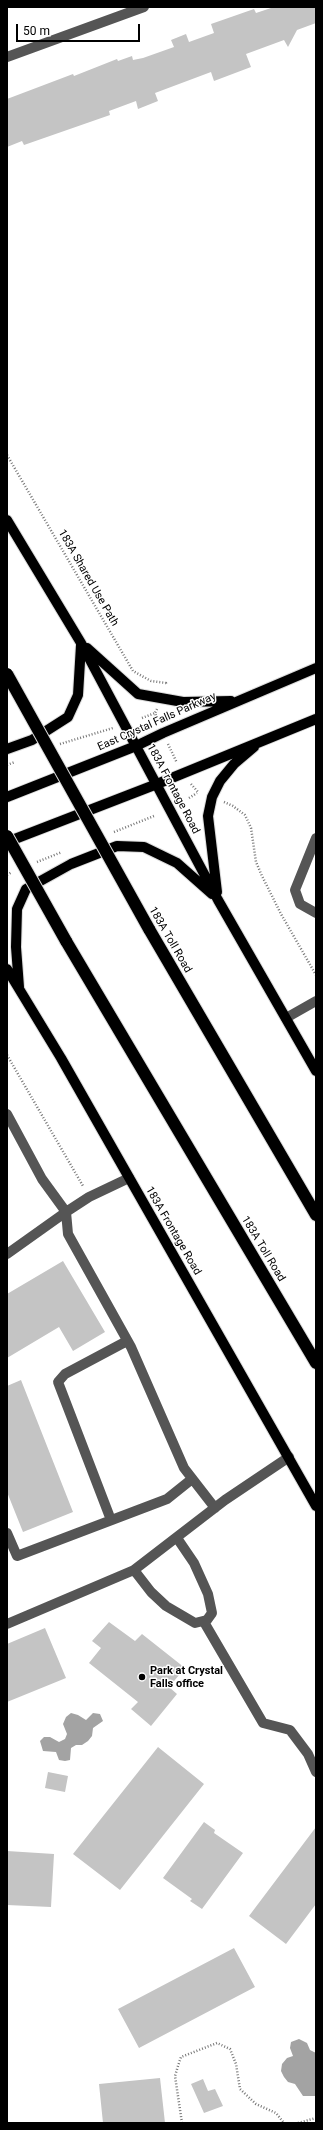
<!DOCTYPE html>
<style>
body{margin:0}
#map{position:relative;width:323px;height:2130px;overflow:hidden;background:#fff;font-family:Roboto,sans-serif}
canvas{display:block}
.frame{position:absolute;inset:0;border:8px solid #000;pointer-events:none}
.scale{position:absolute;left:16px;top:24px;width:124px;height:18px;box-sizing:border-box;border:2px solid #000;border-top:0;padding-left:5px;font-size:12px;line-height:14px;white-space:nowrap;color:#000;-webkit-text-stroke:3px #fff;paint-order:stroke}
</style>
<div id="map">
<canvas width="323" height="2130"></canvas>
<div class="frame"></div>
<div class="scale">50 m</div>
</div>
<script>
const g = document.querySelector('canvas').getContext('2d');
g.lineJoin = 'round';
function fill(path, color) { g.fillStyle = color; g.fill(path, 'evenodd'); }
const toPath = rows => new Path2D(rows.map(r => 'M' + r).join(''));
function stroke(path, color, width, dash) { g.strokeStyle = color; g.lineWidth = width; g.lineCap = dash ? 'butt' : 'round'; g.setLineDash(dash || []); g.stroke(path); }
function label(font, color, halo, rows, align = 'center') {
  g.font = font + ' Roboto,sans-serif'; g.lineWidth = 3; g.setLineDash([]); g.textBaseline = 'middle'; g.strokeStyle = halo; g.fillStyle = color; for (const [text, x, y, turn = 0] of rows) {
    g.save(); g.translate(x, y); g.rotate((+turn || 0) * Math.PI / 180); g.textAlign = isNaN(turn) ? turn : align; if (halo) g.strokeText(text, 0, 0); g.fillText(text, 0, 0); g.restore();
  }
}
const water = toPath([
 [71,1713,78,1715,86,1720,93,1713,100,1714,103,1721,93,1728,92,1736,88,1741,82,1745,76,1745,71,1748,70,1760,65,1761,59,1760,56,1752,43,1751,40,1741,44,1737,50,1737,59,1742,65,1739,67,1734,63,1724,66,1717],
 [299,2039,307,2043,310,2050,316,2053,316,2096,303,2096,295,2084,288,2082,284,2077,281,2071,282,2064,287,2058,293,2056,290,2048,291,2042]
]);
const building = toPath([
 [274,7,316,7,316,23,297,30,288,47,284,40,246,54,251,67,214,81,211,72,155,93,158,101,138,109,136,101,109,111,110,115,24,145,22,141,7,147,7,99,73,74,74,76,117,59,118,61,132,56,133,60,143,58,174,47,171,40,186,34,189,42,214,33,211,24,254,9,256,13],
 [63,1261,105,1332,73,1351,59,1327,7,1358,7,1294],
 [21,1380,73,1512,23,1532,7,1492,7,1386],
 [109,1622,135,1641,142,1634,185,1668,169,1687,177,1694,151,1726,131,1709,138,1702,89,1663,101,1648,92,1641],
 [45,1628,66,1678,7,1702,7,1644],
 [158,1747,204,1784,120,1890,73,1854],
 [48,1772,68,1776,65,1792,45,1788],
 [204,1822,215,1830,214,1833,243,1853,202,1909,190,1901,192,1899,163,1878],
 [316,1827,316,1904,286,1944,249,1916],
 [7,1851,54,1854,51,1907,7,1905],
 [234,1948,255,1987,139,2048,118,2009],
 [160,2078,165,2123,103,2123,99,2084],
 [203,2079,208,2091,215,2089,223,2106,204,2113,191,2084]
]);
const path = toPath([
 [7,455,133,671,151,681,166,683,165,685],
 [157,709,155,713,158,721],
 [142,718,155,713],
 [60,744,113,728],
 [168,744,177,763],
 [7,765,15,762],
 [191,784,199,793],
 [189,798,197,793],
 [224,802,233,806,245,815,251,828,256,862,262,876,281,914,316,975],
 [114,832,154,816],
 [37,862,62,852],
 [7,875,12,872],
 [7,1055,83,1186],
 [182,2123,175,2076,178,2066,181,2057,217,2043,230,2049,236,2064,240,2089,256,2104,276,2113,284,2123],
 [298,2123,316,2118]
]);
const minor = toPath([
 [7,57,144,7],
 [316,838,295,890,300,904,316,913],
 [286,1018,316,1001],
 [7,1114,42,1179,66,1212,89,1197,129,1178],
 [66,1212,68,1234,131,1347,184,1468,215,1508],
 [7,1254,66,1212],
 [111,1520,58,1382,65,1374,127,1341],
 [7,1533,17,1556,167,1499,192,1479],
 [134,1570,151,1592,166,1606,195,1623,207,1620,212,1613,208,1594,194,1563,177,1538],
 [204,1622,263,1723,290,1730,308,1754,316,1772],
 [7,1624,134,1570,225,1500,289,1457]
]);
const major = toPath([
 [7,520,81,643,218,900,316,1071],
 [87,648,138,694,183,702,231,701],
 [7,749,32,740,68,717,78,695,81,645],
 [7,797,136,746,163,733,316,668],
 [7,842,157,784,316,719],
 [217,892,208,816,212,797,220,781,234,764,254,747],
 [7,969,61,1058,316,1506],
 [19,987,16,947,17,909,26,889,71,864,117,846,144,847,177,863,212,894]
]);
const highway = toPath([
 [149,929,316,1215],
 [66,941,316,1363]
]);
const highwayBridge = toPath([
 [7,674,149,929],
 [7,836,66,941]
]);
const markers = [
 [142,1677,4,"#000"]
];
const streetNames = [
 ["183A Shared Use Path",88,578,60],
 ["East Crystal Falls Parkway",157,722,-24],
 ["183A Frontage Road",173,789,62],
 ["183A Toll Road",170,940,60],
 ["183A Frontage Road",173,1231,60],
 ["183A Toll Road",263,1249,59]
];
const poiNames = [
 ["Park at Crystal",150,1671],
 ["Falls office",150,1684]
];
fill(water, '#a3a3a3');
fill(building, '#c4c4c4');
stroke(major, '#dbdbdb', 12);
stroke(highway, '#dbdbdb', 14);
stroke(path, '#777', 2.5, [1, 2]);
stroke(minor, '#555', 10);
stroke(major, '#000', 10);
stroke(highway, '#000', 12);
stroke(highwayBridge, '#dbdbdb', 14, []);
stroke(highwayBridge, '#000', 12);
for (const [x, y, r, color] of markers) { const dot = new Path2D(); dot.arc(x, y, r, 0, 2 * Math.PI); g.fillStyle = color; g.fill(dot); stroke(dot, '#fff', 1.5); }
label('11px', '#000', '#fff', streetNames);
label('bold 11px', '#000', '#fff', poiNames, 'left');
</script>
